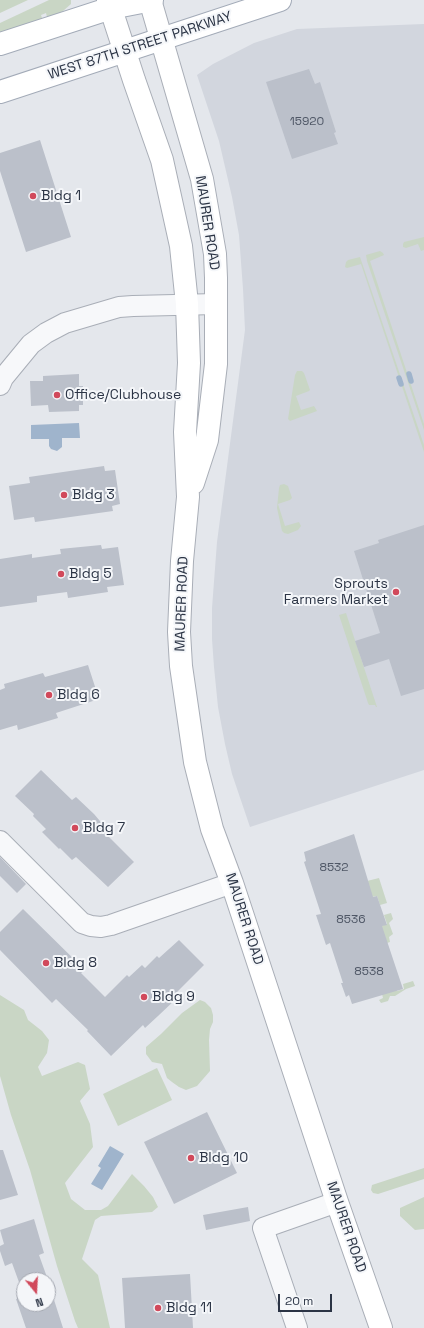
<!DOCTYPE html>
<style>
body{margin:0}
#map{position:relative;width:424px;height:1328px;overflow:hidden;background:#e4e7ec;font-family:"Space Grotesk",sans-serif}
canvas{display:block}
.north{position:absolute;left:16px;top:1272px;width:40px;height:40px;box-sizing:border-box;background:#f4f6f9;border:1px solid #a4a8b1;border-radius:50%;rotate:162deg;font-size:11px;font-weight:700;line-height:16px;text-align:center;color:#2b3445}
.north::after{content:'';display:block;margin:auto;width:14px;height:18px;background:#d1495b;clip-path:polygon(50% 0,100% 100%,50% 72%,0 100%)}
.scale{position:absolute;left:278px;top:1294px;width:54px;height:18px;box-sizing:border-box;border:2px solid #2b3445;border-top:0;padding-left:5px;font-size:12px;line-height:14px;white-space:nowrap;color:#2b3445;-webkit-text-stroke:3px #f4f6f9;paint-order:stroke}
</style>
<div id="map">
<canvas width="424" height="1328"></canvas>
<div class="north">N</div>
<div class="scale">20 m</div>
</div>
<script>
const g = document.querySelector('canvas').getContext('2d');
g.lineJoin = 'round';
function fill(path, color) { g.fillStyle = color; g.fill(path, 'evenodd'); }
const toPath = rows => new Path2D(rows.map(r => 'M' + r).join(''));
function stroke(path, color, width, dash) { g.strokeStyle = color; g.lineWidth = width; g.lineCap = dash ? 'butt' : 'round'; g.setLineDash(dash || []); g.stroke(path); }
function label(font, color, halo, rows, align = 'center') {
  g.font = font + ' "Space Grotesk",sans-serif'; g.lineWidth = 4; g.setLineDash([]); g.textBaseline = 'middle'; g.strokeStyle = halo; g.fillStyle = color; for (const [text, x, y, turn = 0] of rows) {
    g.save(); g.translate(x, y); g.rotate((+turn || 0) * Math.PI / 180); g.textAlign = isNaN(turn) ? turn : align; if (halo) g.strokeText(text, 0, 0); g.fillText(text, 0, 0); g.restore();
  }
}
const built = toPath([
 [424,24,424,770,250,827,232,774,225,744,218,707,214,667,212,639,212,608,217,542,245,330,243,289,239,235,232,197,219,141,197,75,213,64,254,43,297,29]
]);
const green = toPath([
 [0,0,28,0,0,13],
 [49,0,71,0,71,4,63,11,52,17,47,17,46,13,41,15,42,18,35,22,0,33,0,23],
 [424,237,424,250,421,251,418,244,406,248,403,247,403,244,404,242],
 [380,251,383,253,384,255,370,261,424,424,424,430,367,261,366,255],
 [360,257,424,445,424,452,361,264,347,268,345,267,346,262,348,260],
 [297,371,302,371,304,373,310,390,309,391,296,396,301,410,314,406,317,411,290,421,288,419,295,375],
 [284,484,288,486,292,498,290,500,278,504,285,526,299,522,301,526,298,530,288,534,284,533,282,531,277,508,279,488,280,485],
 [346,613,377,707,376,707,375,705,369,705,368,703,339,615],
 [379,878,387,903,380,905,377,896,372,897,367,881],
 [391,913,393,919,389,923,393,934,389,937,390,942,387,943,381,926,387,924,384,915],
 [413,981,415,986,406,989,395,996,390,996,388,1001,381,1003,379,1000,383,998,382,994,396,990,397,991,404,989,403,984],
 [0,995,24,1010,28,1020,42,1031,49,1040,47,1053,38,1067,42,1076,78,1062,85,1065,90,1089,80,1101,90,1124,93,1147,65,1183,71,1199,85,1210,101,1210,108,1206,132,1174,144,1186,153,1197,158,1207,152,1212,101,1216,95,1220,82,1259,98,1275,110,1328,78,1328,75,1321,57,1266,30,1170,11,1115,0,1076],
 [200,1000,205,1002,211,1008,213,1015,213,1022,210,1029,209,1040,210,1071,197,1086,186,1090,179,1087,172,1082,167,1078,162,1064,152,1062,146,1054,146,1047,161,1034,182,1013],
 [157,1068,172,1100,118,1126,103,1094],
 [424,1168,424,1179,378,1194,373,1193,371,1190,372,1185],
 [424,1197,424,1229,415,1230,400,1216,400,1208]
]);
const water = toPath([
 [79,423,80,438,62,438,62,447,57,451,51,449,49,446,49,439,31,439,31,425],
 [110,1146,124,1154,102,1190,91,1184,101,1168,98,1166]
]);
const stream = toPath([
 [409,374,411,381],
 [399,378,401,384]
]);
const building = toPath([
 [309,69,315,84,320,82,336,132,334,133,338,144,292,159,266,82],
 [40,140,71,237,26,252,0,171,0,153],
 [79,374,79,386,83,386,83,405,79,405,79,411,49,412,48,405,31,406,30,381,43,381,43,376],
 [104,466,105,471,115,470,120,504,112,506,113,511,35,522,34,517,14,520,9,486,30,483,29,477],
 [424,525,424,689,401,696,389,659,364,667,355,641,380,633,354,551,379,543,378,540],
 [101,545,102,549,118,547,124,585,107,587,108,592,68,598,67,592,37,596,37,602,0,607,0,559,32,554,32,558,61,554,60,549],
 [88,665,99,699,56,713,58,718,18,730,17,725,0,730,0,690,5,688,4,684,43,673,45,677],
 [41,770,72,800,76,797,94,814,105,827,102,830,134,862,108,887,76,857,72,860,60,848,59,849,42,832,46,829,33,816,34,814,15,796],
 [354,834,373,897,377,896,387,925,382,926,403,989,352,1004,349,995,346,997,341,983,343,983,330,943,326,945,316,915,321,914,304,862,306,861,304,852],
 [0,857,26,884,17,893,0,876],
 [23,909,85,970,81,973,105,997,127,975,129,977,142,965,145,968,157,956,159,958,179,940,204,965,173,996,176,999,158,1016,145,1028,143,1025,111,1056,87,1031,88,1030,56,999,52,1003,0,950,0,932],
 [207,1112,237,1173,174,1204,144,1142],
 [0,1150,3,1150,18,1195,0,1200],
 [248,1207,250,1221,206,1230,203,1215],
 [34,1219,44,1253,39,1255,48,1280,24,1280,24,1304,48,1304,48,1281,63,1328,26,1328,16,1299,24,1296,12,1263,5,1266,0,1251,0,1246,4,1244,0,1230],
 [190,1274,193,1328,125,1328,122,1278]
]);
const street = toPath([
 [0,385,3,378,31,344,46,333,65,323,119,307,133,306,216,304],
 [0,841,82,923,91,926,101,927,111,925,232,883],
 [297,1328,263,1228,337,1202]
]);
const secondary = toPath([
 [108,0,134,80,162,160,181,246,187,304,189,363,185,432,188,497,182,561,179,632,181,666,195,762,212,829,232,883,337,1202,381,1328],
 [150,0,202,179,215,254,216,278,216,364,207,440,193,483]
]);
const primary = toPath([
 [0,44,111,8,152,0],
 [0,92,280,0]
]);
const markers = [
 [33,196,4,"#d1495b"],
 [57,395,4,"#d1495b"],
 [64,495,4,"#d1495b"],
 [61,574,4,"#d1495b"],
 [396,592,4,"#d1495b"],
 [49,695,4,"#d1495b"],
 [75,828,4,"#d1495b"],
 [46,963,4,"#d1495b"],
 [144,997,4,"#d1495b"],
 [191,1158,4,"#d1495b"],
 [158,1308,4,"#d1495b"]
];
const numberNames = [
 ["15920",307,122],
 ["8532",334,868],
 ["8536",351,920],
 ["8538",369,972]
];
const streetNames = [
 ["WEST 87TH STREET PARKWAY",140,46,-18],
 ["MAURER ROAD",207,223,81],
 ["MAURER ROAD",182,604,-88],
 ["MAURER ROAD",244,919,72],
 ["MAURER ROAD",346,1227,71]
];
const poiNames = [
 ["Bldg 1",41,196],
 ["Office/Clubhouse",65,395],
 ["Bldg 3",72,495],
 ["Bldg 5",69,574],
 ["Sprouts",388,584,"right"],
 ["Farmers Market",388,600,"right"],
 ["Bldg 6",57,695],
 ["Bldg 7",83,828],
 ["Bldg 8",54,963],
 ["Bldg 9",152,997],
 ["Bldg 10",199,1158],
 ["Bldg 11",166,1308]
];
fill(built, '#d2d6de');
fill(green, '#c9d6c5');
fill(water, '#9fb4cc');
stroke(stream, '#9fb4cc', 5.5);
fill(building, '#bbc0ca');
stroke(street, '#a9aeb7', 22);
stroke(secondary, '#a9aeb7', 24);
stroke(primary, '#a3abb8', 24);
stroke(street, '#f7f8fa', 20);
stroke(secondary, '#fff', 22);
stroke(primary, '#fff', 22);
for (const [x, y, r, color] of markers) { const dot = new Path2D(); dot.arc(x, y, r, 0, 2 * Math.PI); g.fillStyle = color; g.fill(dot); stroke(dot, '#f4f6f9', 1.5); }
label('12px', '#4f5766', null, numberNames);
label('14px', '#2b3445', '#f4f6f9', streetNames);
label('14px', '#2b3445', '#f4f6f9', poiNames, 'left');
</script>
